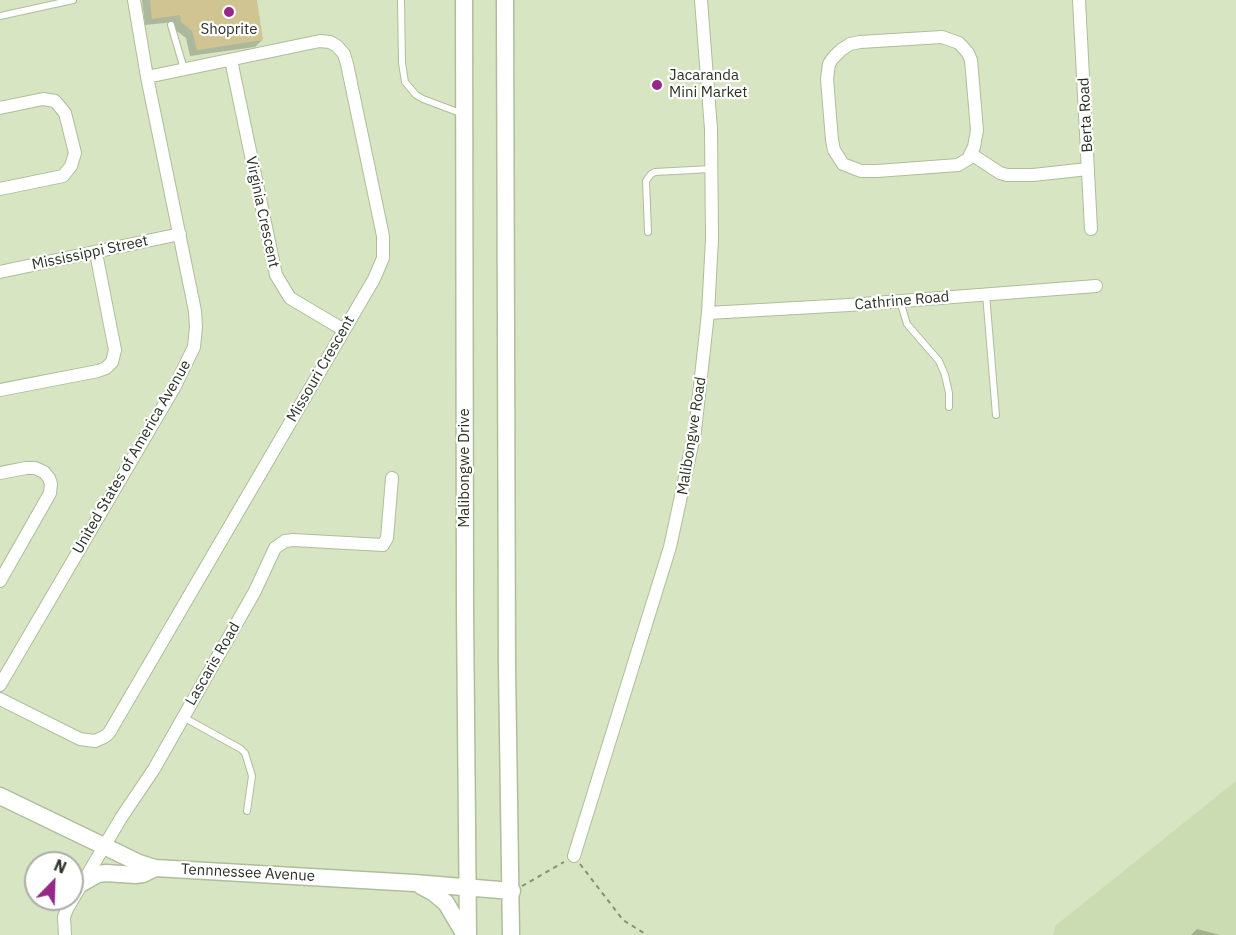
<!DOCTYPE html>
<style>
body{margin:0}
#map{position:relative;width:1236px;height:935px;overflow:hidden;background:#d7e5c2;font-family:"IBM Plex Sans",sans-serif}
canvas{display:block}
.north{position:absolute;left:24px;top:851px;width:60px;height:60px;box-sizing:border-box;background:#fff;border:2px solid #abada7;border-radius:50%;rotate:23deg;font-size:16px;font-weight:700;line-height:24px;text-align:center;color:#2c3124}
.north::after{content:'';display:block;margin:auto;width:21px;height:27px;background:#952889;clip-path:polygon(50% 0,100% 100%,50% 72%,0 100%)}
</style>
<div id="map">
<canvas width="1236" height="935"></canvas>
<div class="north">N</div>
</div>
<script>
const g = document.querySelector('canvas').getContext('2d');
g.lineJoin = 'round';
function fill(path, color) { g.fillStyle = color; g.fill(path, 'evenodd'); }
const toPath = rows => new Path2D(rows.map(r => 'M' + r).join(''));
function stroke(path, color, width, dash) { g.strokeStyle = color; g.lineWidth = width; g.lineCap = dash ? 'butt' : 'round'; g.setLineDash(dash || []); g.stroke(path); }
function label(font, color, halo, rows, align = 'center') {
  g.font = font + ' "IBM Plex Sans",sans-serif'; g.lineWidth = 4.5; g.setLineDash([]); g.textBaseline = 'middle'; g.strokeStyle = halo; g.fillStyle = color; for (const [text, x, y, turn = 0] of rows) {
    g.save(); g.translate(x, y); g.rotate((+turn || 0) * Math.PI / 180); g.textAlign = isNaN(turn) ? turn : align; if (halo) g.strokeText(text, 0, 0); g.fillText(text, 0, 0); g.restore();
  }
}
const built = toPath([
 [1236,781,1236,935,1053,935,1055,926]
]);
const shadow = toPath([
 [142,0,255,0,262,40,255,47,190,56,186,38,174,29,174,22,145,25],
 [1197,929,1220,935,1191,935]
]);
const building = toPath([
 [150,0,257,0,263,40,197,50,192,31,181,22,180,15,152,19]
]);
const path = toPath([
 [580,864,623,920,647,935],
 [522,886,564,862]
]);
const lane = toPath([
 [401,0,402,63,405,82,416,95,423,99,463,114],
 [0,16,73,0],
 [171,25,184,69],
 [648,232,646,181,651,174,655,172,711,169],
 [986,294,996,415],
 [900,301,907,324,939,361,945,375,949,393,949,407],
 [183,717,241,749,245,753,252,776,247,811]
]);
const street = toPath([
 [1079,0,1091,229],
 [942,37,959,43,968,53,971,60,977,130,974,147,968,159,958,165,877,171,861,171,843,164,834,150,832,140,827,79,829,64,833,58,841,50,850,44,860,42,942,37],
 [231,60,276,275,290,298,344,330],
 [0,108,43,99,55,101,65,113,75,153,71,166,63,176,0,189],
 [971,154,1000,173,1007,175,1033,175,1088,169],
 [0,272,180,234],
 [708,313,849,305,1096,286],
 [0,390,98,371,106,368,112,362,115,350,96,253],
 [0,473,26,468,35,468,44,472,49,478,51,484,50,493,45,502,0,581],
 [0,685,174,388,194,347,196,327,195,311,147,77,134,0],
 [0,699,80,739,95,741,104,737,109,733,374,279,383,258,383,236,347,64,344,54,337,46,330,42,320,41,147,77],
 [574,856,670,547,695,431,708,313,712,239,711,129,701,0],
 [65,935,64,917,67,909,121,818,154,769,255,591,275,548,285,541,293,540,383,545,387,538,392,478]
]);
const secondary = toPath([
 [464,0,465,609,468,935],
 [505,0,507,667,511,935],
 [0,796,139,863,155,868,414,883,512,891],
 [82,883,98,874,106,873,135,875,143,874,155,868],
 [421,886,434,893,446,903,465,935]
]);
const markers = [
 [229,12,6,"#952889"],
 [657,85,6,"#952889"]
];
const poiNames = [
 ["Shoprite",229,30],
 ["Jacaranda",669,76,"left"],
 ["Mini Market",669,93,"left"]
];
const streetNames = [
 ["Berta Road",1086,115,-93],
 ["Virginia Crescent",262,212,78],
 ["Mississippi Street",90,253,-12],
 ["Cathrine Road",902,301,-5],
 ["Missouri Crescent",321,369,-60],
 ["Malibongwe Road",692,436,-81],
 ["United States of America Avenue",132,457,-60],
 ["Malibongwe Drive",465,468,-90],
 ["Lascaris Road",213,664,-60],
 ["Tennnessee Avenue",248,873,3]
];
fill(built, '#cbdcb2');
fill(shadow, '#0003');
fill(building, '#d1c493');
stroke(lane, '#afbd9b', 8);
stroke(street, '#afbd9b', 14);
stroke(secondary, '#afbd9b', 19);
stroke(path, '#869077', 2, [4.5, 4.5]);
stroke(lane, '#fff', 6);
stroke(street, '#fff', 12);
stroke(secondary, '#fff', 16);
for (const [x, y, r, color] of markers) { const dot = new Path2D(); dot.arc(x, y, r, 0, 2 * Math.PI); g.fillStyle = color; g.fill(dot); stroke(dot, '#fff', 2); }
label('15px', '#2c3124', '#fff', poiNames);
label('15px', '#2c3124', '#fff', streetNames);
</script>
